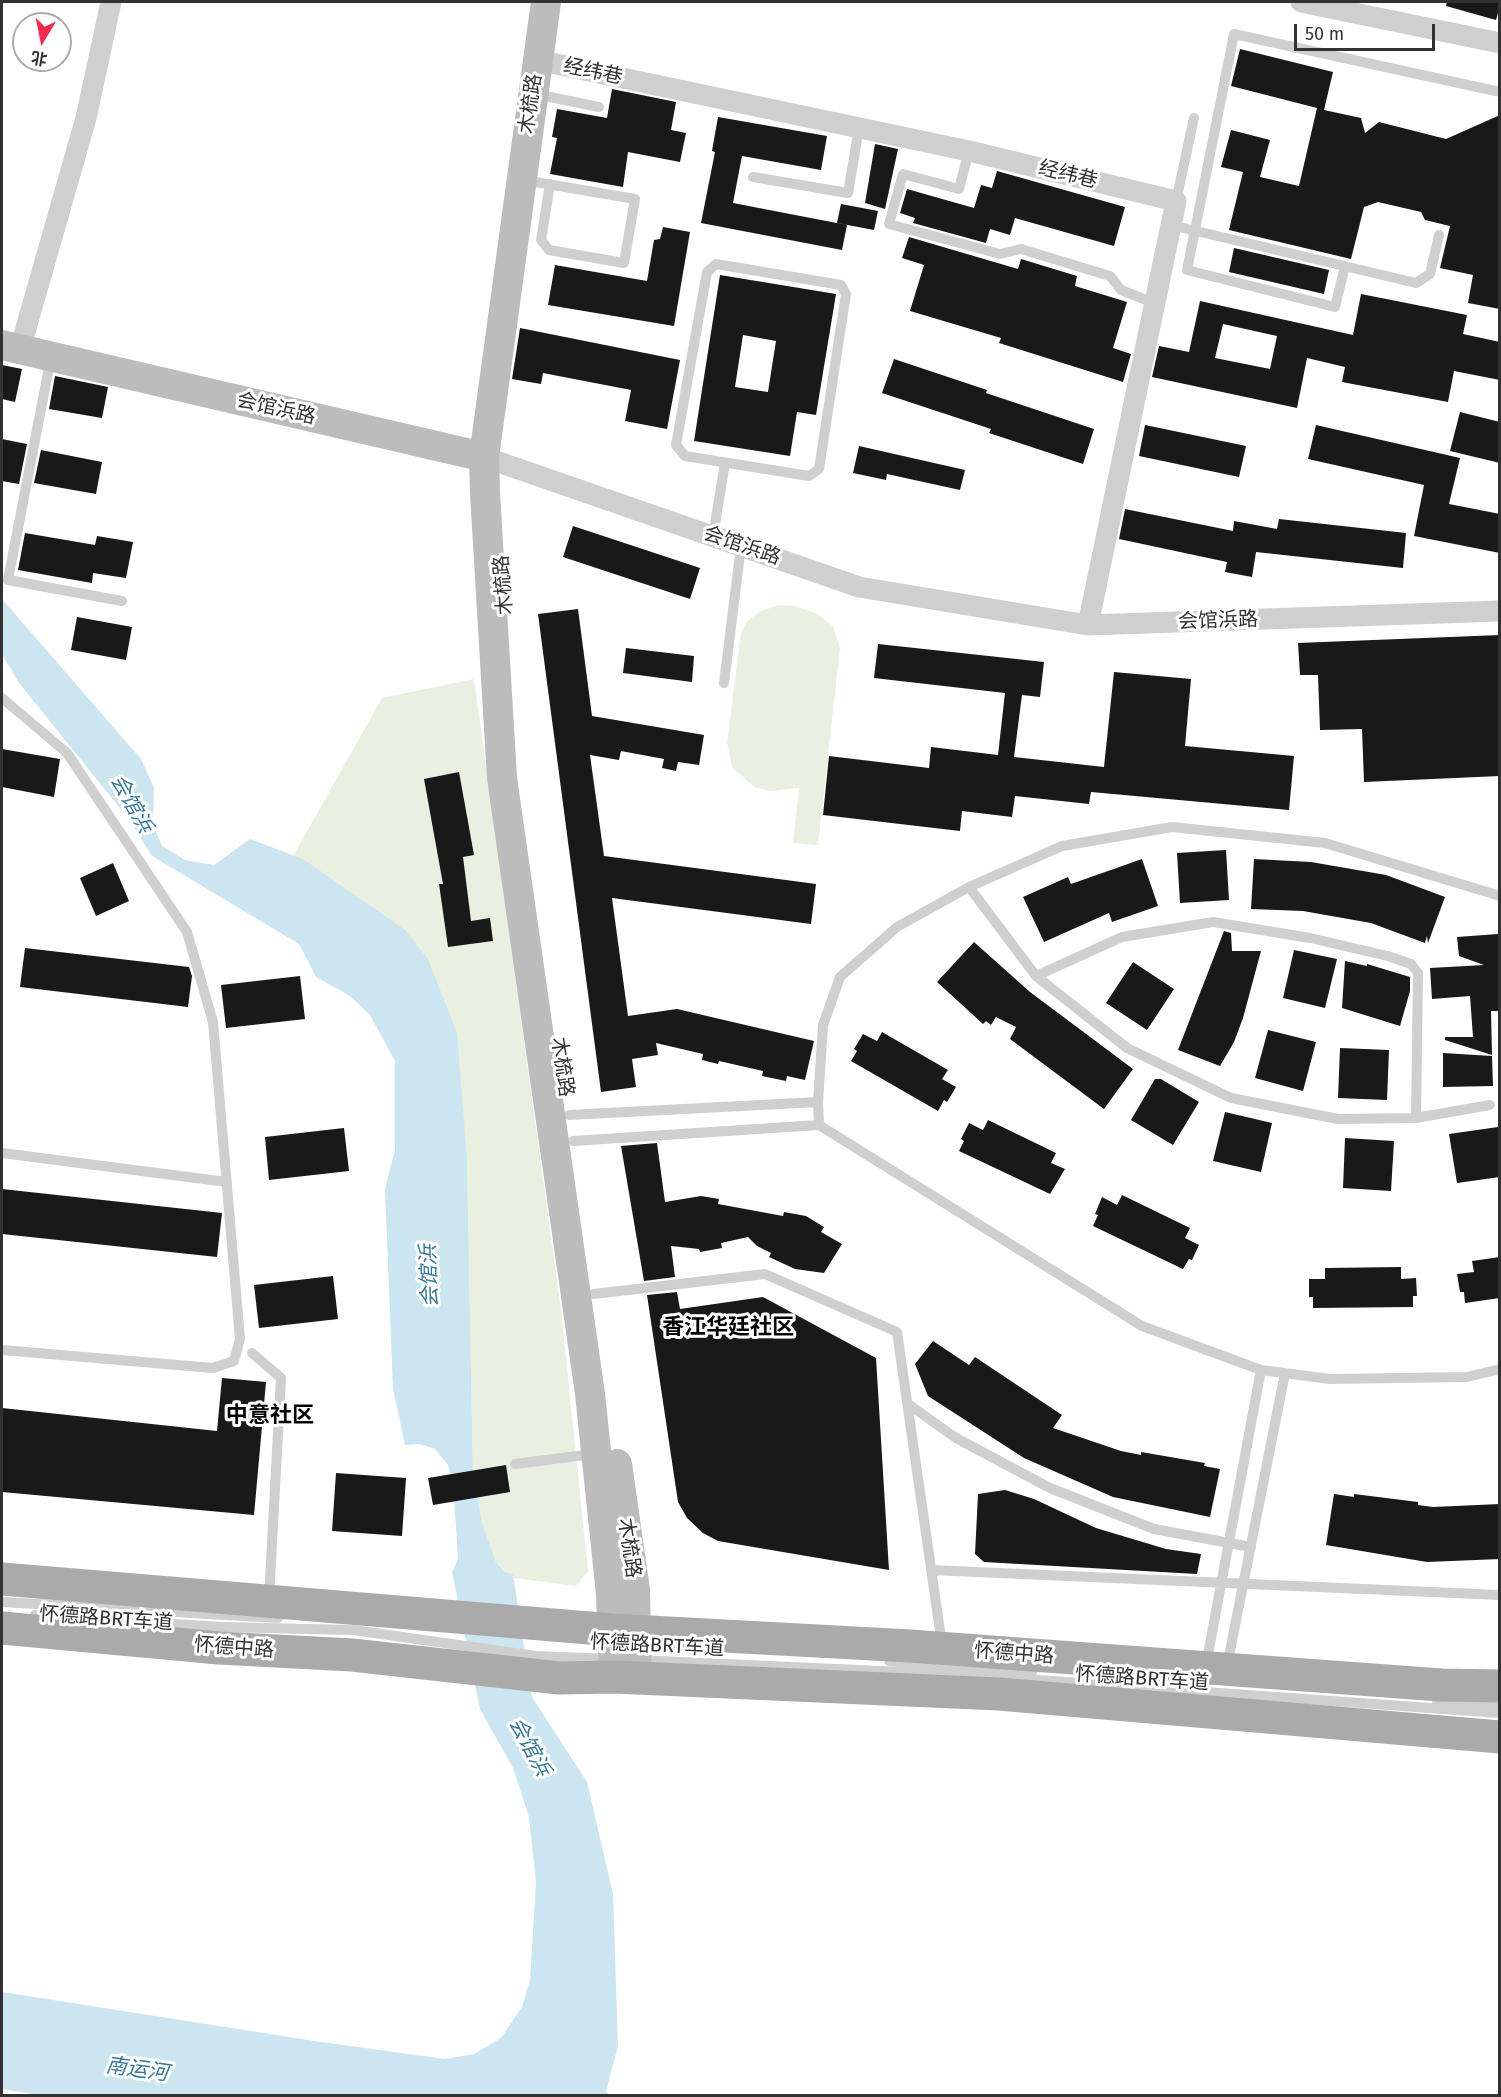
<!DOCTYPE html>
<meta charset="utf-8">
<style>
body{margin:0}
#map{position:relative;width:1501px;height:2097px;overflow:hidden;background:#fff;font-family:"Fira Sans","Noto Sans SC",sans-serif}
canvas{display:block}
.frame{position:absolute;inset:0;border:3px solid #323232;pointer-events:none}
.north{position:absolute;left:12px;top:12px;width:60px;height:60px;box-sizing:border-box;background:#fff;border:2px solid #adadad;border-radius:50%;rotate:190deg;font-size:16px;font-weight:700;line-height:24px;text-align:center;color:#323232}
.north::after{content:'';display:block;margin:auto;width:21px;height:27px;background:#f5294f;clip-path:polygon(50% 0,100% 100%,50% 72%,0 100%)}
.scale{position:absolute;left:1294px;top:24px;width:141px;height:27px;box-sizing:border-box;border:3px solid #323232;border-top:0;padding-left:8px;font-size:18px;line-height:21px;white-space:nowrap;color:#323232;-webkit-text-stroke:4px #fff;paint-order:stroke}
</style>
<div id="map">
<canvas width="1501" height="2097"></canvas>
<div class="frame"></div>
<div class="north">北</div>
<div class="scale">50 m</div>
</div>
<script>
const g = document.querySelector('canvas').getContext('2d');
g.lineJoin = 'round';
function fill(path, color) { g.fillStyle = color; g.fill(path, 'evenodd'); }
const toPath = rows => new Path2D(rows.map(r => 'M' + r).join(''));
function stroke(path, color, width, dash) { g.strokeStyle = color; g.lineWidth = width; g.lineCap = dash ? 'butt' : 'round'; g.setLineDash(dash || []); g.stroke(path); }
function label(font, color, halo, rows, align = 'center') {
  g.font = font + ' "Fira Sans","Noto Sans SC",sans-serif'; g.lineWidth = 6; g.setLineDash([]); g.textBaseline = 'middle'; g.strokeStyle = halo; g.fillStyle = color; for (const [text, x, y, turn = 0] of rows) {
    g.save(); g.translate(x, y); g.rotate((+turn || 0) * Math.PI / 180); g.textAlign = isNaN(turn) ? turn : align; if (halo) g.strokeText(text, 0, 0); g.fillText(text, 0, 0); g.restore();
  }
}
const green = toPath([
 [779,605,795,606,817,614,833,626,840,648,818,845,793,843,799,788,769,791,754,787,732,767,727,743,741,633,748,620,761,611],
 [474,679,561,1310,588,1571,576,1586,514,1578,513,1574,506,1572,496,1562,482,1522,473,1475,467,1158,303,859,293,856,382,698]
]);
const water = toPath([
 [2,599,141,759,154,788,153,825,162,846,185,860,214,865,250,839,303,859,405,930,428,959,457,1033,467,1158,473,1476,482,1522,496,1562,505,1572,513,1574,532,1697,587,1782,613,1894,618,2046,606,2091,609,2095,45,2096,2,2089,2,1992,321,2042,445,2059,474,2054,501,2038,522,2007,530,1980,536,1882,529,1817,513,1768,480,1709,452,1572,458,1559,453,1483,448,1465,435,1449,420,1444,405,1445,393,1389,385,1189,395,1150,395,1061,370,1015,350,996,316,977,299,944,152,856,128,818,19,683,2,654]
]);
const building = toPath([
 [1447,2,1500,2,1500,6,1496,20,1446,6],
 [1240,49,1333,72,1324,110,1361,118,1365,133,1379,122,1446,139,1500,115,1500,309,1468,303,1473,275,1440,268,1450,226,1425,220,1421,212,1378,202,1364,207,1351,259,1229,230,1243,172,1221,167,1231,130,1270,140,1260,177,1299,186,1317,108,1231,86],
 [612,89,676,102,671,130,686,133,680,162,628,152,623,187,550,174,557,138,552,137,557,109,607,118],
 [718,117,827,136,821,170,742,156,733,203,847,225,842,250,701,223,715,152,712,151],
 [875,144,898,149,885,209,865,203],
 [997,171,1125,207,1114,246,1015,218,1010,235,990,229,986,243,913,223,915,218,900,213,907,189,974,208,981,185,992,188],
 [841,204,878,211,874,230,837,223],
 [663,227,690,232,674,326,548,305,555,265,647,281,654,240,660,239],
 [909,237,1018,269,1021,259,1077,276,1075,286,1127,302,1113,348,1131,354,1123,382,999,343,1001,338,910,311,924,265,902,258],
 [1234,248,1329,270,1324,294,1229,272],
 [720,275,836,294,816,415,797,412,790,456,694,441],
 [743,335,776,341,768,392,735,387],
 [1361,294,1467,315,1463,334,1500,342,1500,380,1454,371,1448,402,1342,382,1345,367,1307,358,1297,408,1152,377,1159,346,1189,352,1200,301,1353,335],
 [1223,324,1277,336,1270,369,1215,358],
 [520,328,680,360,667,429,625,421,631,390,543,373,541,384,512,379],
 [894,359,987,390,986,393,1094,429,1083,464,989,433,991,429,882,393],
 [2,365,22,369,15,402,2,399],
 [55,376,108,387,102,418,49,409],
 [1460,412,1500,422,1500,463,1450,451],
 [1145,425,1246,446,1239,477,1139,456],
 [1316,425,1460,458,1449,504,1500,514,1500,553,1414,536,1424,485,1308,459],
 [2,439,27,444,19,484,2,481],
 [859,446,965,470,960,490,887,474,886,480,853,473],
 [41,450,102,462,96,494,34,483],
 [1125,509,1233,531,1234,521,1277,529,1279,519,1406,533,1403,568,1256,552,1252,577,1225,572,1227,562,1119,539],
 [573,526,700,568,690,599,563,557],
 [25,533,95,545,97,536,133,542,126,578,93,573,92,583,18,570],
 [578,609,592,716,704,735,699,765,678,762,676,771,662,768,664,759,621,751,619,760,590,755,604,856,816,884,811,924,612,898,628,1016,677,1009,814,1041,805,1080,787,1076,786,1081,762,1076,763,1071,719,1061,718,1064,702,1060,703,1054,656,1043,658,1055,632,1059,636,1087,601,1092,538,614],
 [77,617,132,627,126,660,71,650],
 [1500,635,1500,776,1364,782,1362,729,1320,730,1318,675,1300,675,1298,643],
 [878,644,1044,662,1040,697,1022,695,1014,757,1104,767,1114,672,1191,679,1185,746,1294,756,1289,810,1091,792,1089,804,1015,796,1012,817,962,811,960,831,823,815,829,756,929,768,931,747,998,755,1005,693,874,678],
 [626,648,694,656,692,682,623,673],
 [2,749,60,759,54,797,2,787],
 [459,772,474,855,463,857,471,921,490,918,493,941,448,947,439,884,443,884,424,779],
 [1226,850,1229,900,1180,903,1177,853],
 [1142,859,1158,906,1112,922,1109,913,1044,942,1023,897,1068,877,1071,884],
 [1254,859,1311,862,1386,875,1445,897,1428,943,1427,936,1425,943,1371,923,1303,911,1251,909],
 [113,863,129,901,96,916,80,878],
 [1224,931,1231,933,1232,951,1261,951,1243,1018,1234,1042,1220,1066,1178,1050],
 [1498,934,1500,1011,1491,1011,1492,1055,1445,1040,1445,1037,1473,1037,1470,996,1432,999,1430,968,1484,965,1459,956,1457,937],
 [974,942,1030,992,1133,1069,1104,1109,1010,1039,1016,1027,996,1017,991,1025,986,1021,983,1024,937,982],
 [25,948,189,967,192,976,188,1007,20,987],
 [1294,950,1337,959,1325,1008,1283,998],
 [1345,961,1367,966,1367,964,1410,977,1410,991,1400,1026,1342,1008],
 [1133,962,1174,989,1147,1030,1106,1003],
 [300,976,305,1019,226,1028,221,985],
 [1268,1030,1316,1042,1303,1091,1255,1078],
 [882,1032,948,1070,942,1079,956,1087,947,1102,944,1100,938,1111,851,1061,857,1051,854,1049,863,1034,877,1041],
 [1340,1048,1389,1050,1387,1100,1338,1098],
 [1443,1053,1492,1056,1493,1086,1443,1087],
 [1155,1079,1161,1079,1199,1102,1173,1145,1131,1120],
 [1225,1112,1272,1123,1261,1172,1213,1161],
 [988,1120,1056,1153,1051,1163,1065,1169,1050,1194,959,1151,964,1141,961,1139,969,1123,983,1130],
 [1498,1127,1500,1177,1457,1183,1449,1134],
 [344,1128,349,1171,269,1180,265,1137],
 [1345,1138,1394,1141,1391,1191,1343,1188],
 [657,1143,665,1202,701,1196,719,1199,718,1204,783,1216,784,1212,806,1216,824,1227,821,1232,842,1244,824,1273,795,1269,769,1257,771,1253,757,1246,748,1237,721,1243,722,1248,700,1252,699,1249,671,1246,675,1277,644,1281,621,1146],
 [2,1189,222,1213,217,1257,2,1234],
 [1122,1195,1190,1228,1185,1238,1199,1245,1192,1260,1189,1259,1183,1269,1093,1226,1098,1215,1095,1214,1102,1197,1117,1205],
 [1500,1257,1500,1298,1465,1303,1464,1292,1460,1292,1457,1274,1474,1272,1472,1261],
 [1401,1267,1401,1279,1416,1278,1417,1296,1413,1296,1413,1307,1313,1308,1313,1297,1309,1297,1309,1279,1325,1279,1325,1268],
 [333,1276,338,1319,259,1328,254,1285],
 [677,1292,680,1309,763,1297,876,1358,889,1570,718,1541,703,1533,687,1518,678,1502,647,1295],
 [933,1341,969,1365,975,1357,1062,1415,1053,1428,1121,1451,1141,1455,1141,1452,1205,1463,1204,1466,1220,1469,1210,1517,1113,1497,1024,1458,928,1396,915,1364],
 [222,1378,266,1382,254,1515,2,1492,2,1408,217,1431],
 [506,1465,510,1492,433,1505,428,1478],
 [336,1473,406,1478,402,1536,332,1531],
 [1005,1490,1034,1499,1096,1528,1166,1549,1201,1554,1197,1574,984,1562,975,1554,978,1494],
 [1334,1494,1354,1497,1354,1494,1418,1502,1418,1505,1433,1507,1500,1504,1500,1559,1427,1562,1326,1545]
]);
const lane = toPath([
 [535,94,599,107],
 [969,151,959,189,903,174,889,224,1000,254,1021,249,1110,276,1121,290,1154,303],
 [753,177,848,193,859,128],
 [524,180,635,199,624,263,549,250,541,240,550,184],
 [1176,201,1194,118],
 [1171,225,1416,283,1430,274,1439,235],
 [716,264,841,285,846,294,819,469,809,476,685,456,676,445,707,272,716,264],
 [1345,266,1335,307,1187,270,1234,34,1500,92],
 [51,357,8,580,122,601],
 [713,536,725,463],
 [724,683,741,546],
 [2,698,67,753,187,932,213,1022,240,1339,234,1361,213,1368,2,1350],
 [969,887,1036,976,1127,1048,1231,1098,1338,1119,1416,1118,1490,1105],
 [1500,896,1325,843,1172,827,1062,846,969,887,897,927,840,977,823,1025,818,1102,819,1125,1142,1326,1261,1370,1330,1379,1467,1377,1500,1369],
 [1036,976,1122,937,1213,922,1310,938,1388,956,1411,964,1418,973,1416,1118],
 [569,1115,818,1102],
 [573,1141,819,1125],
 [2,1153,227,1182],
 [594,1294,765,1274,897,1332,942,1645],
 [252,1353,281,1378,269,1598],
 [908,1404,956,1438,1050,1488,1154,1529,1251,1547],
 [515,1464,593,1454],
 [931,1570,1500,1595],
 [2,1602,278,1618],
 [35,1615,220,1627,353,1630,536,1656,611,1659],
 [638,1660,968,1675,1500,1713],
 [889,1661,1032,1672],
 [1206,1665,1261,1370],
 [1227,1666,1285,1373],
 [1437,1701,1500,1703]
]);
const street = toPath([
 [1301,2,1500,43],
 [537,60,969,151,1176,201,1088,625],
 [20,349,86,118,111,2],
 [484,457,859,587,1088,625,1500,611]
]);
const secondary = toPath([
 [546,2,484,457,485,493,502,778,590,1394,611,1594,614,1677],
 [2,345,484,457],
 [617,1464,635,1590,637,1678]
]);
const primary = toPath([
 [2,1579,613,1630,910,1646,1441,1685,1500,1686],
 [2,1628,219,1648,352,1655,559,1678,614,1677,999,1694,1500,1737]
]);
const streetNames = [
 ["经纬巷",593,72,12],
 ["木梳路",531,104,-82],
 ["经纬巷",1068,175,14],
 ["会馆浜路",276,409,13],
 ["会馆浜路",742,546,19],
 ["木梳路",504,585,-94],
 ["会馆浜路",1218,621,-2],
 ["木梳路",562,1067,82],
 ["木梳路",629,1548,82],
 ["怀德路BRT车道",106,1619,4],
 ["怀德路BRT车道",657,1646,3],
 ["怀德中路",234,1648,4],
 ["怀德中路",1014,1654,4],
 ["怀德路BRT车道",1142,1679,4]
];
const waterNames = [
 ["会馆浜",131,804,61],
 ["会馆浜",430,1276,-92],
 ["会馆浜",529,1747,62],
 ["南运河",137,2070,8]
];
const quarterNames = [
 ["香江华廷社区",728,1328],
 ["中意社区",270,1416]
];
fill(green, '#eaf0e0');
fill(water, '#cbe6f0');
fill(building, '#191919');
stroke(lane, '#cfcfcf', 10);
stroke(street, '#cfcfcf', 21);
stroke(secondary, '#bcbcbc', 30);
stroke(primary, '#aaa', 33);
label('20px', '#323232', '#fff', streetNames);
label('italic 21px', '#357b97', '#fff', waterNames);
label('bold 22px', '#000', '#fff', quarterNames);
</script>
